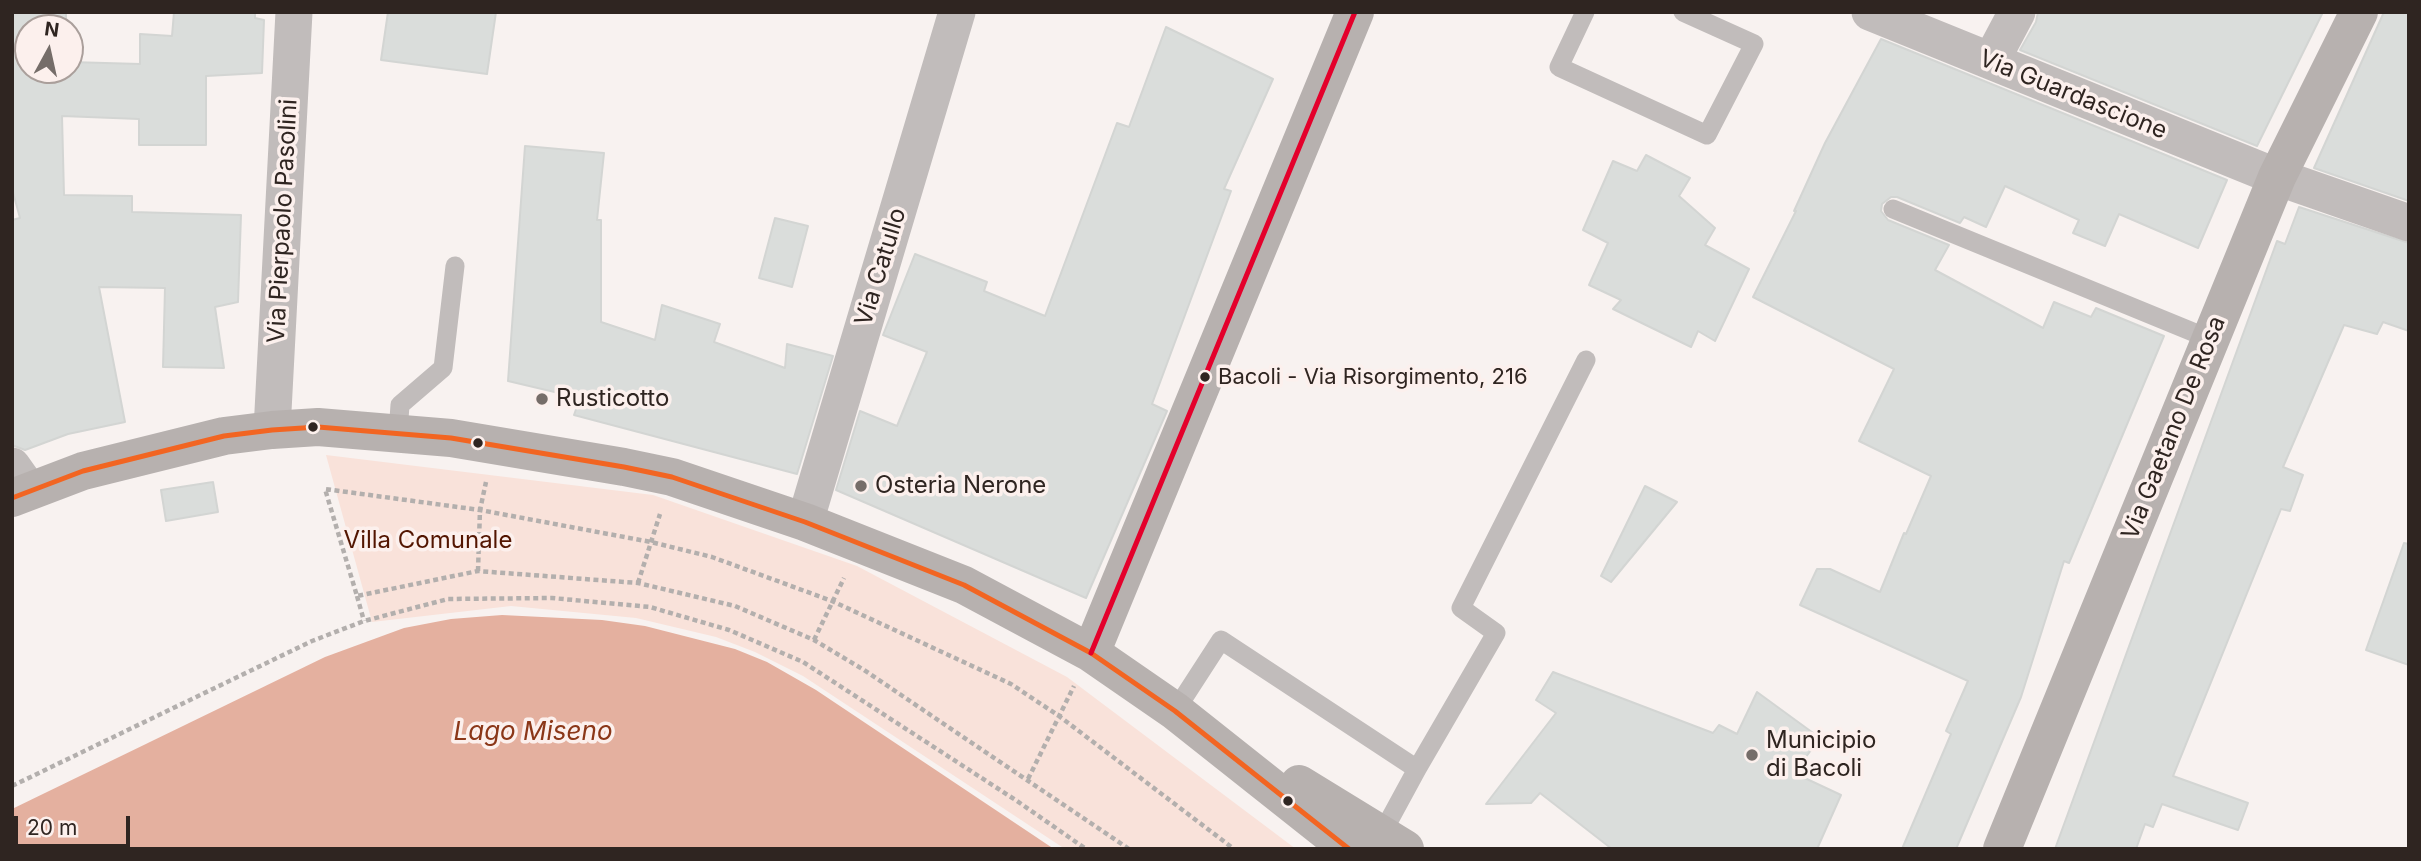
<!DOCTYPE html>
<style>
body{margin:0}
#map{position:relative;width:2421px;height:861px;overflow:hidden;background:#f8f2f0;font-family:Inter,sans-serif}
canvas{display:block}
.frame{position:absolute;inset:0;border:14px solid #2f2521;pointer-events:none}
.north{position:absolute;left:14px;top:14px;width:70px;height:70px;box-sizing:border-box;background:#fcf0ed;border:2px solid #aa9f9b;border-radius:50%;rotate:8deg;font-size:19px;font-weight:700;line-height:28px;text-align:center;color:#2f2521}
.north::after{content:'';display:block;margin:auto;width:24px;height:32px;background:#756d69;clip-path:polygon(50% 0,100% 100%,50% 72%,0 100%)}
.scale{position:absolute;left:14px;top:816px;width:116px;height:32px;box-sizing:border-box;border:4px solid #2f2521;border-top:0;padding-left:9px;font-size:21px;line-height:24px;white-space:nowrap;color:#2f2521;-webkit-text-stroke:5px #fcf0ed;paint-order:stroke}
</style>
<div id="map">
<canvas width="2421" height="861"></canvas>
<div class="frame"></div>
<div class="north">N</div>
<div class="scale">20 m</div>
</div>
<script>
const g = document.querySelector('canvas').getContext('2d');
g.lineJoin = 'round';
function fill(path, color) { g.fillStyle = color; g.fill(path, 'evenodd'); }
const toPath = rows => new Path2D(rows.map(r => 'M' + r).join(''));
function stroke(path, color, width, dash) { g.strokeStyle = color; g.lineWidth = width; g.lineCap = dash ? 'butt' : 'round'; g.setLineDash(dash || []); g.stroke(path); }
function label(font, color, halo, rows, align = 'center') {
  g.font = font + ' Inter,sans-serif'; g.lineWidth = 7; g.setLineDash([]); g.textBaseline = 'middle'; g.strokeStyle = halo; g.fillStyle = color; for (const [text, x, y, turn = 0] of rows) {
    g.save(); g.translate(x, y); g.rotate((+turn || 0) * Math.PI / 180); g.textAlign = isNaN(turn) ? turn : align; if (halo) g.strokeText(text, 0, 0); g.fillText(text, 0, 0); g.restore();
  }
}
const green = toPath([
 [326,455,653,495,857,566,1067,677,1296,849,1065,849,803,676,755,652,716,637,636,618,511,606,372,622]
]);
const water = toPath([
 [502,615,602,620,645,626,735,649,767,662,816,690,1054,849,12,849,12,809,325,657,404,628,451,619]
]);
const building = toPath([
 [12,12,66,12,66,28,28,28,28,70,70,70,70,62,140,64,140,34,172,36,174,12,255,12,255,18,264,20,262,73,206,76,206,145,139,145,139,119,62,116,64,195,132,196,132,212,241,215,238,302,215,307,224,368,163,367,165,288,99,287,125,422,68,434,25,450,12,445,12,220,20,218,12,189,12,12],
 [388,12,496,12,487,74,381,60,388,12],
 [2038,12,2323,12,2257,146,2020,50,2036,22,2038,12],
 [2384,12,2409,12,2409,201,2314,168,2384,12],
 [1166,27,1273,79,1224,189,1231,191,1152,404,1167,411,1086,598,836,490,860,411,897,426,927,352,883,335,915,254,987,282,984,291,1045,316,1117,123,1129,127,1166,27],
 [1881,39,2227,180,2198,248,2119,214,2105,246,2073,233,2079,220,2005,186,1986,227,1964,217,1960,223,1897,197,1891,197,1882,204,1881,211,1888,220,1949,245,1935,270,2043,328,2054,302,2091,317,2096,308,2164,336,2069,563,2064,561,2021,697,1956,849,1902,849,1951,734,1946,731,1968,681,1800,605,1817,569,1830,569,1880,592,1904,533,1906,534,1931,476,1859,441,1894,369,1753,297,1796,211,1794,211,1825,143,1881,39],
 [525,146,604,153,597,220,601,220,601,322,655,340,662,305,720,324,714,342,785,368,787,344,833,356,797,474,574,415,580,398,508,381,525,146],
 [1646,155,1690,178,1679,196,1715,228,1705,245,1749,269,1715,341,1698,331,1691,347,1613,309,1621,300,1589,285,1608,243,1583,230,1613,161,1637,171,1646,155],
 [2299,207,2409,243,2409,331,2383,322,2377,334,2344,325,2283,467,2303,475,2290,511,2281,509,2173,776,2248,803,2238,830,2162,804,2153,827,2145,824,2136,849,2055,849,2277,241,2285,244,2299,207],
 [775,218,808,226,792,287,759,278,775,218],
 [213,482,218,512,166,521,161,490,213,482],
 [1645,486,1677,502,1611,582,1601,576,1645,486],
 [2404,543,2409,544,2409,665,2366,650,2404,543],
 [1553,672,1713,733,1719,725,1737,734,1757,692,1820,738,1794,773,1841,795,1817,849,1612,849,1540,793,1531,803,1486,804,1556,713,1536,700,1553,672]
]);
const path = toPath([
 [478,571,480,510,486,482],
 [638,583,660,514],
 [357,596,364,621],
 [814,640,844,578],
 [1028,779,1074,686],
 [12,786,312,641,364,621,448,599,552,598,650,607,729,630,803,662,1017,801,1086,849],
 [1129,849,864,670,814,640,735,606,638,583,478,571,357,596,325,489,480,510,651,542,712,557,832,601,1011,684,1059,716,1234,849]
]);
const lane = toPath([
 [1585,12,1559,67,1707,135,1754,44,1683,12],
 [1893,209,2210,339],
 [398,433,400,405,443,368,455,266],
 [1175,711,1221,640,1417,769,1379,839],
 [1417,769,1496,633,1461,608,1586,360]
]);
const street = toPath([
 [1870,12,2277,177,2409,223],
 [1991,61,2017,12],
 [272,430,294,12],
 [12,466,29,490],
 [805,522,957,12]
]);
const secondary = toPath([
 [12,498,83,471,224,436,272,430,318,427,451,438,624,467,672,477,805,522,964,585,1091,653,1175,711,1349,849],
 [1091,653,1355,12],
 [1299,784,1405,849],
 [2002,849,2277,177,2359,12]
]);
const bus1 = toPath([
 [12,498,83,471,224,436,272,430,318,427,451,438,624,467,672,477,805,522,964,585,1091,653,1175,711,1349,849]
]);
const bus2 = toPath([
 [1091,653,1355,12]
]);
const markers = [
 [1205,377,6,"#2f2521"],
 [542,399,7,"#756d69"],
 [313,427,6,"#2f2521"],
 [478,443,6,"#2f2521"],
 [861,486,7,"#756d69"],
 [1752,755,7,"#756d69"],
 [1288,801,6,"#2f2521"]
];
const busNames = [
 ["Bacoli - Via Risorgimento, 216",1218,377]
];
const streetNames = [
 ["Via Guardascione",2073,95,22],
 ["Via Pierpaolo Pasolini",283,221,-87],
 ["Via Catullo",881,267,-73],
 ["Via Gaetano De Rosa",2174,428,-68]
];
const poiNames = [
 ["Rusticotto",556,399],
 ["Osteria Nerone",875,486],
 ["Municipio",1766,741],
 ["di Bacoli",1766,769]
];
const parkNames = [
 ["Villa Comunale",428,541]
];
const waterNames = [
 ["Lago Miseno",533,732]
];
fill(green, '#f9e2da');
fill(water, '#e4b09f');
fill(building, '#dadddb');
stroke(building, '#d3d5d3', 2);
stroke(path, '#b3afad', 4.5, [5, 3.5]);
stroke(lane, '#c1bcbb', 19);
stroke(street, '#c1bcbb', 37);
stroke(secondary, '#b7b1af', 38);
stroke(bus1, '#f26522', 5);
stroke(bus2, '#e4002b', 5);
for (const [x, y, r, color] of markers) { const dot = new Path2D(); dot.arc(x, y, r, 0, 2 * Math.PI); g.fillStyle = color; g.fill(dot); stroke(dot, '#fcf0ed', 2.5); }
label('22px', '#2f2521', '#fcf0ed', busNames, 'left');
label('24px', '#2f2521', '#fcf0ed', streetNames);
label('24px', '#2f2521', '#fcf0ed', poiNames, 'left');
label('24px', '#531500', '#fcf0ed', parkNames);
label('italic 26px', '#8b3718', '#fcf0ed', waterNames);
</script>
